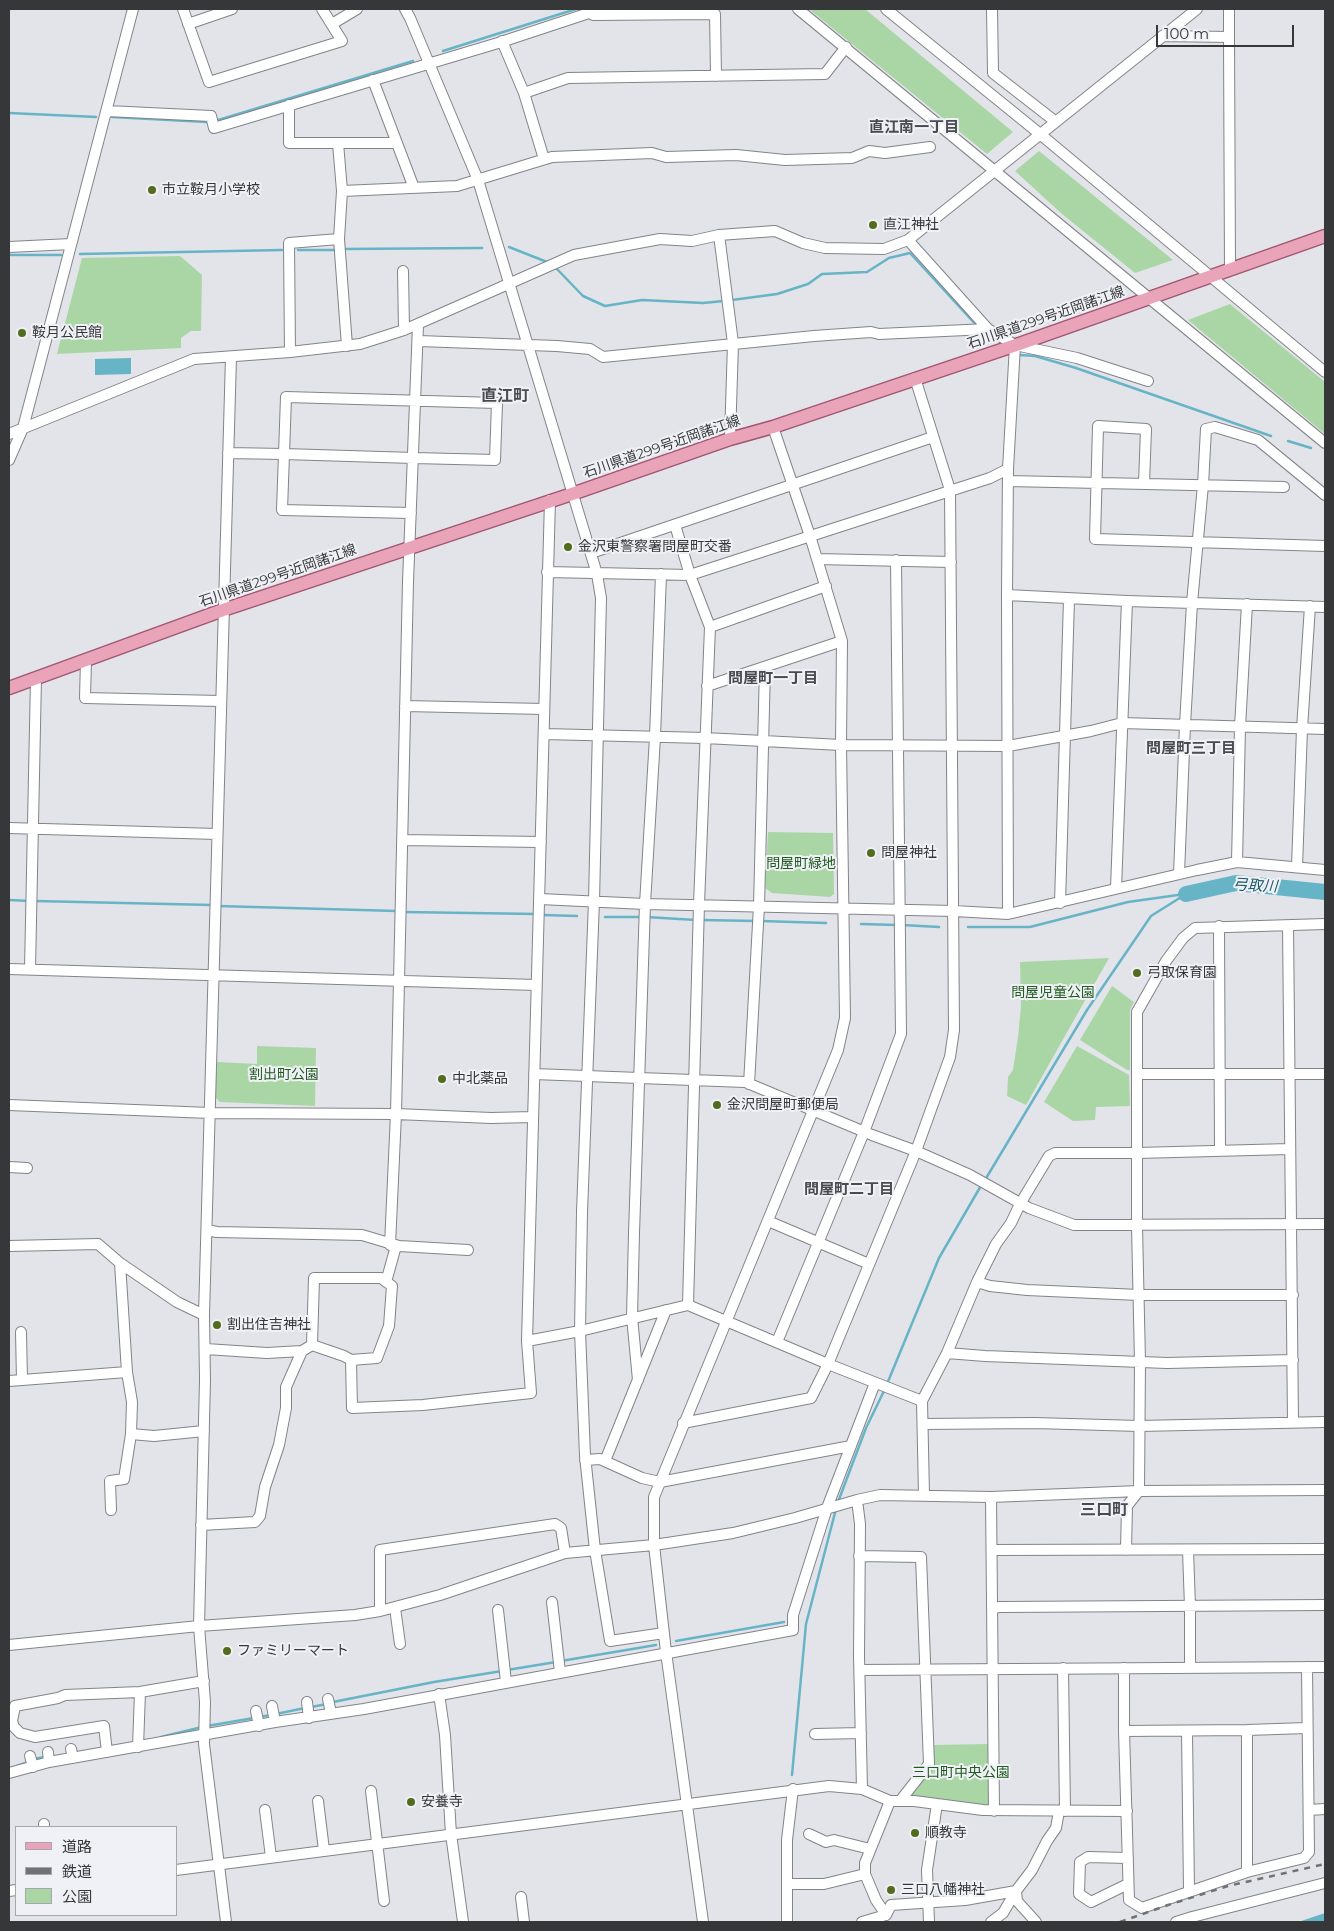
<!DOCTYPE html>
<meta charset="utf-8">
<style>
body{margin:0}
#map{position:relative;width:1334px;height:1931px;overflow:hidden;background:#e2e4e9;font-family:Montserrat,"Noto Sans JP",sans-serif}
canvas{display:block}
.frame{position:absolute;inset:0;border:10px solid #363739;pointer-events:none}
.legend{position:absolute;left:15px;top:1826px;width:162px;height:90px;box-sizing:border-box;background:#eff1f6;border:1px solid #a5a7aa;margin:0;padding:6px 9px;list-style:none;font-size:15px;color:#363739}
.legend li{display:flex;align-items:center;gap:10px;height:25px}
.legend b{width:25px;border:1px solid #a5a7aa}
.scale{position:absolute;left:1156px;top:25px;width:138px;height:22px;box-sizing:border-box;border:2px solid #363739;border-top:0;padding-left:6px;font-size:15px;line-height:18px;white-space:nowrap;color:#363739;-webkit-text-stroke:4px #eff1f6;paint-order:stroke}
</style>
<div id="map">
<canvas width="1334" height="1931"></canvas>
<div class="frame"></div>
<ul class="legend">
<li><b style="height:6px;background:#e9a4ba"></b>道路</li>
<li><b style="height:6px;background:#717275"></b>鉄道</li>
<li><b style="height:14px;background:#aad6a6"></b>公園</li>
</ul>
<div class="scale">100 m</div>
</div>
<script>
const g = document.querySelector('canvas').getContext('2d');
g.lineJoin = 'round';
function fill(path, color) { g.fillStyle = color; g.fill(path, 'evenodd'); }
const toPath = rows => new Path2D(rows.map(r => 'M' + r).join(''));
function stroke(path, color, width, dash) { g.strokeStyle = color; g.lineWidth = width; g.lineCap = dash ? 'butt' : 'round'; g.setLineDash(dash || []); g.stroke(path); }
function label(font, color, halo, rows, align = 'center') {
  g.font = font + ' Montserrat,"Noto Sans JP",sans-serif'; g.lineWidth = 4; g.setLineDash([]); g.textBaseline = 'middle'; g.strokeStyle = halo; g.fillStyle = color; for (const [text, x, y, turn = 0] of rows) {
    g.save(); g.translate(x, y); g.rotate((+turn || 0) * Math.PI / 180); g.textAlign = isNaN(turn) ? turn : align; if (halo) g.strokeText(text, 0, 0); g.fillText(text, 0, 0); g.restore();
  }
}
const green = toPath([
 [809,9,865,9,1013,132,987,154],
 [1039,151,1173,260,1135,273,1062,214,1015,171],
 [180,256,202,275,201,331,191,331,181,338,181,348,57,354,82,258],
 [1230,304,1325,382,1325,434,1188,320],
 [768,832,833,833,834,894,830,897,772,893,765,888],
 [1109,958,1026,1105,1007,1096,1008,1077,1013,1070,1018,1037,1021,1006,1020,962],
 [1112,986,1134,1002,1130,1010,1130,1070,1127,1070,1080,1040],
 [257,1046,316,1048,315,1106,220,1102,215,1097,217,1062,257,1064],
 [1077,1046,1129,1075,1130,1106,1096,1107,1095,1120,1073,1121,1044,1102],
 [989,1744,990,1805,980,1805,941,1799,914,1799,911,1792,933,1745]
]);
const water = toPath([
 [131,358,131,374,95,375,95,359],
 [1325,1913,1325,1922,1298,1922]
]);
const stream = toPath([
 [443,51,576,9],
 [9,113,96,117],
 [112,117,207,122],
 [215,121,413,61],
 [509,247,547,262],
 [342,249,482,248],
 [298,250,337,250],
 [80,254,282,250],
 [9,255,61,255],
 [555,267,583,296,605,306,642,300,703,303,724,301],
 [732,300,777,294,808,284,822,274,867,272,889,258,910,253,978,327],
 [983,333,991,340],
 [1020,355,1035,356,1076,368,1271,436],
 [1288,441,1311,448],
 [9,900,30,901],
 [35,901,212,905],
 [218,906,397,911],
 [403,912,537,914],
 [543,915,577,916],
 [605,917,641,917],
 [646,917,696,920],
 [701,920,756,921],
 [761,921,826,923],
 [861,924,897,925],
 [902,925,939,927],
 [968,927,1030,927,1128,902,1185,894],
 [985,1180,1087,1010,1151,916,1186,894],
 [887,1384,939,1258,982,1184],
 [838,1502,866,1428,885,1389],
 [676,1641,784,1622],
 [561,1661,656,1645],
 [507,1670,556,1662],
 [333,1702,434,1682,502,1671],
 [311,1707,327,1704],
 [276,1714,305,1708],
 [259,1717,271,1715],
 [207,1726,254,1718],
 [161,1737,202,1727],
 [33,1759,45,1757],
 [17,1766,28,1762],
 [792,1775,806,1624,836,1509]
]);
const river = toPath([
 [1186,894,1236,883,1325,892]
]);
const minor = toPath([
 [183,9,209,82,342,41,322,9],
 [405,9,410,18,478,180,597,574,601,598,594,901,582,1212,580,1331,585,1456,595,1550,610,1641,664,1633],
 [798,9,1325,443],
 [886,9,1040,134,1325,372],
 [992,9,993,73,1056,122],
 [593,15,715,14,716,76],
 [188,24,232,9],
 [332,24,357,9],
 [1162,36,1229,37,1230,270],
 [1229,37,1229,9],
 [502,41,524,93,544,159],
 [373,80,414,188],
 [524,93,568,78,825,74,846,47],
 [289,105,289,143,397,143],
 [107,111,211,116,214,128,498,43,601,9],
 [338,143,342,191],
 [719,235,733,343,730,439],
 [908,240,988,329,1015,345,1077,358,1148,381],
 [9,247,71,244],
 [403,271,404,330],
 [419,341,557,346,590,349,603,357,814,336,871,332,879,334,988,329],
 [347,346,339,239,342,191,457,186,552,157,652,153,666,157,736,155,785,160,852,158,869,151,885,153,930,147],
 [290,352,289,243,339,239],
 [9,434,194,359,290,352,360,344,404,330,574,255,660,239,692,241,719,235,775,231,803,243,825,248,884,249,908,240,1197,9],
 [228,453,284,454,414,458,495,460,497,403,286,397,284,454,282,510,411,513],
 [9,460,23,428,133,9],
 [1008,481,1284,487],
 [1144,484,1146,429,1098,426,1095,539,1325,546],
 [675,525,690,575,710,627,699,904,688,1305],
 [591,553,933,437],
 [817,559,951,562],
 [547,572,690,575,990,478,1008,469],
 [1007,595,1127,601,1325,607],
 [710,627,826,586],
 [86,660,85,698,220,701],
 [707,686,842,641],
 [405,706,544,709],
 [544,734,705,738,841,745,1008,746,1091,731,1122,723,1325,729],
 [9,828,217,834],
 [402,840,541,842],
 [1237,862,1240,727,1247,604],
 [1297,867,1302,729,1310,606],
 [1179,874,1185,725,1192,603,1203,485,1206,429,1215,427,1258,440,1325,495],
 [1116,888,1127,601],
 [540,899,645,904,954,911,1008,914,1197,870,1237,862,1325,870],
 [1060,903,1069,599],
 [1008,914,1007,595,1008,469,1015,345],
 [1219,926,1220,1151],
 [1288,926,1293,1422],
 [9,969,536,985],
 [30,969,36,678],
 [534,1074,745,1082,872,1135,916,1151,970,1175,1029,1208,1074,1225,1325,1224],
 [1138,1074,1325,1074],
 [749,1084,759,906,765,667],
 [9,1105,210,1113,396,1114,491,1118,533,1117],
 [9,1167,27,1168],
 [768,1221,869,1264],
 [207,1230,217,1232,362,1235,399,1246,468,1250],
 [390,1245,396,1114,408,582,418,325],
 [9,1246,98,1244,120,1263,177,1302,204,1315],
 [386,1282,396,1246],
 [977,1282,990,1286,1027,1290,1139,1295,1293,1295],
 [21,1332,22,1380],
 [527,1341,580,1331,688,1305,828,1364,922,1401],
 [777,1342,864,1132,901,1034,896,560],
 [312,1345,314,1278,381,1278,392,1286,389,1326,377,1358,351,1360],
 [206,1349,267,1353,302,1351,312,1345,344,1356,351,1360,352,1408,423,1405,531,1393,527,1341,550,500],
 [947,1353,985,1356,1167,1363,1293,1360],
 [638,1380,632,1317,634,1233,645,904,655,737,661,574],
 [9,1381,127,1372,120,1263],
 [683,1423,811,1398,828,1364,916,1151,950,1057,954,1030,950,490,915,378],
 [923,1424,1035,1423,1139,1426,1325,1422],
 [131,1434,154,1436,204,1431],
 [585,1460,600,1459,642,1478,660,1482,851,1446],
 [605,1461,666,1310],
 [924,1495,922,1401,947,1353,977,1282,996,1244,1011,1223,1020,1204,1049,1156,1055,1153,1137,1153,1290,1149],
 [991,1497,994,1811],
 [857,1500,860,1524,859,1656,862,1789],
 [111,1510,110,1481,124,1479,131,1434,132,1402,127,1372],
 [201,1525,255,1522,260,1516,265,1487,279,1445,286,1408,286,1387,302,1351],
 [992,1550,1325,1549],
 [1126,1550,1127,1506,1139,1491,1140,1362,1137,1226,1137,1012,1166,961,1183,938,1195,928,1325,924],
 [1188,1550,1190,1607,1190,1668],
 [859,1556,921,1557,929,1764,900,1801],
 [552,1602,560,1672],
 [395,1608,400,1644],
 [992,1608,1000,1607,1325,1605],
 [498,1610,506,1682],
 [380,1611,380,1550,555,1524,561,1528,565,1553],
 [9,1645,199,1626,355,1615,380,1611,440,1595,565,1553,654,1545,733,1533,795,1518,857,1500,880,1495,991,1497,1139,1491,1325,1490],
 [1063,1668,1065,1811],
 [1124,1668,1124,1731,1129,1900,1142,1908,1247,1872,1304,1858,1309,1852,1307,1667],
 [860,1670,1325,1667],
 [439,1694,445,1735,451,1834,463,1922],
 [328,1699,331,1713],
 [307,1702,309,1718],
 [272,1706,275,1722],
 [256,1711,259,1726],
 [9,1720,12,1721,15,1706,58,1698,65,1695,140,1692,204,1681],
 [12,1721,14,1727,20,1733,35,1737,104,1726,107,1752],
 [1247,1730,1247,1872],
 [1124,1731,1247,1730,1307,1728],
 [1187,1731,1189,1891],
 [815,1734,861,1733],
 [138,1747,140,1692],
 [71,1749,73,1758],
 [48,1752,49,1762],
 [30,1756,33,1767],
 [9,1773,49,1762,275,1722,364,1709,793,1630,793,1615,827,1508,875,1383],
 [371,1791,384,1901],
 [318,1801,324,1850],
 [265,1810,271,1857],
 [1309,1810,1325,1809],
 [44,1824,44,1827],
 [809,1834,826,1842,834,1840,870,1849],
 [1128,1858,1088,1857,1080,1862,1079,1894,1091,1902,1128,1884],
 [176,1870,829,1786,862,1789,890,1801,914,1801,983,1810,1127,1811],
 [787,1884,824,1884,865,1874],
 [9,1891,16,1890],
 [1016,1891,1017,1901,1036,1922],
 [521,1897,524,1922],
 [886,1915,876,1900,865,1874,865,1863,890,1801],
 [226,1922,204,1744,205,1702,199,1626,205,1380,204,1315,231,357],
 [703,1922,666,1652,654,1545,654,1497,838,1050,845,1018,841,745,842,641,810,536,773,427],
 [787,1922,787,1840,793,1789],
 [862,1922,886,1915,891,1905,965,1900,1016,1891,1032,1870,1047,1841,1056,1828,1059,1811],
 [929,1922,927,1870,937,1804],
 [991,1922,1003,1913,1016,1891],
 [1176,1922,1192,1917,1325,1883]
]);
const major = toPath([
 [9,688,223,610,572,494,730,439,773,427,1022,343,1325,236]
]);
const rail = toPath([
 [1120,1922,1168,1905,1228,1886,1325,1864]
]);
const markers = [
 [152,190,5,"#526b1d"],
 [873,225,5,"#526b1d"],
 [22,333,5,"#526b1d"],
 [568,547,5,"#526b1d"],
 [871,853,5,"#526b1d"],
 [1137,973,5,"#526b1d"],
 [442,1079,5,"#526b1d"],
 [717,1105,5,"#526b1d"],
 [217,1325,5,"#526b1d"],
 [227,1651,5,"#526b1d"],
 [411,1802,5,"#526b1d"],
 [915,1833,5,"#526b1d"],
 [891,1890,5,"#526b1d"]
];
const poiNames = [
 ["市立鞍月小学校",162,190],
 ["直江神社",883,225],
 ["鞍月公民館",32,333],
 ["金沢東警察署問屋町交番",578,547],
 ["問屋神社",881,853],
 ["弓取保育園",1147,973],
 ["中北薬品",452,1079],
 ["金沢問屋町郵便局",727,1105],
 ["割出住吉神社",227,1325],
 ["ファミリーマート",237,1651],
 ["安養寺",421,1802],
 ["順教寺",925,1833],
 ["三口八幡神社",901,1890]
];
const streetNames = [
 ["石川県道299号近岡諸江線",1046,318,-19],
 ["石川県道299号近岡諸江線",662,447,-19],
 ["石川県道299号近岡諸江線",278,576,-19]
];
const parkNames = [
 ["問屋町緑地",801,864],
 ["問屋児童公園",1053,993],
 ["割出町公園",284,1075],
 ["三口町中央公園",961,1773]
];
const neighbourhoodNames = [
 ["直江南一丁目",914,128],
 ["問屋町一丁目",773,679],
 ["問屋町三丁目",1191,749],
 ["問屋町二丁目",849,1190]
];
const waterNames = [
 ["弓取川",1255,886,3]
];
const quarterNames = [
 ["直江町",505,396],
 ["三口町",1104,1510]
];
fill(green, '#aad6a6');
fill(water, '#68b4c7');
stroke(stream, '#68b4c7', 2.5);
stroke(river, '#68b4c7', 16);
stroke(minor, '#828489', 12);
stroke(major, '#a1566f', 15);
stroke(minor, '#fff', 10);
stroke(major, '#e9a4ba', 12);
stroke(rail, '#717275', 2.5, [6, 6]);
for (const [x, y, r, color] of markers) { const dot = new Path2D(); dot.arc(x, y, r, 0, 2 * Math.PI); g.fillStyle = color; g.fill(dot); stroke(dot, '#eff1f6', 2); }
label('14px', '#363739', '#eff1f6', poiNames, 'left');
label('14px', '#363739', '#eff1f6', streetNames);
label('14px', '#215b1e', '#eff1f6', parkNames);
label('bold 15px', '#4a4b50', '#eff1f6', neighbourhoodNames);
label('italic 15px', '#1b5a68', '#eff1f6', waterNames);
label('bold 16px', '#4a4b50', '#eff1f6', quarterNames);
</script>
